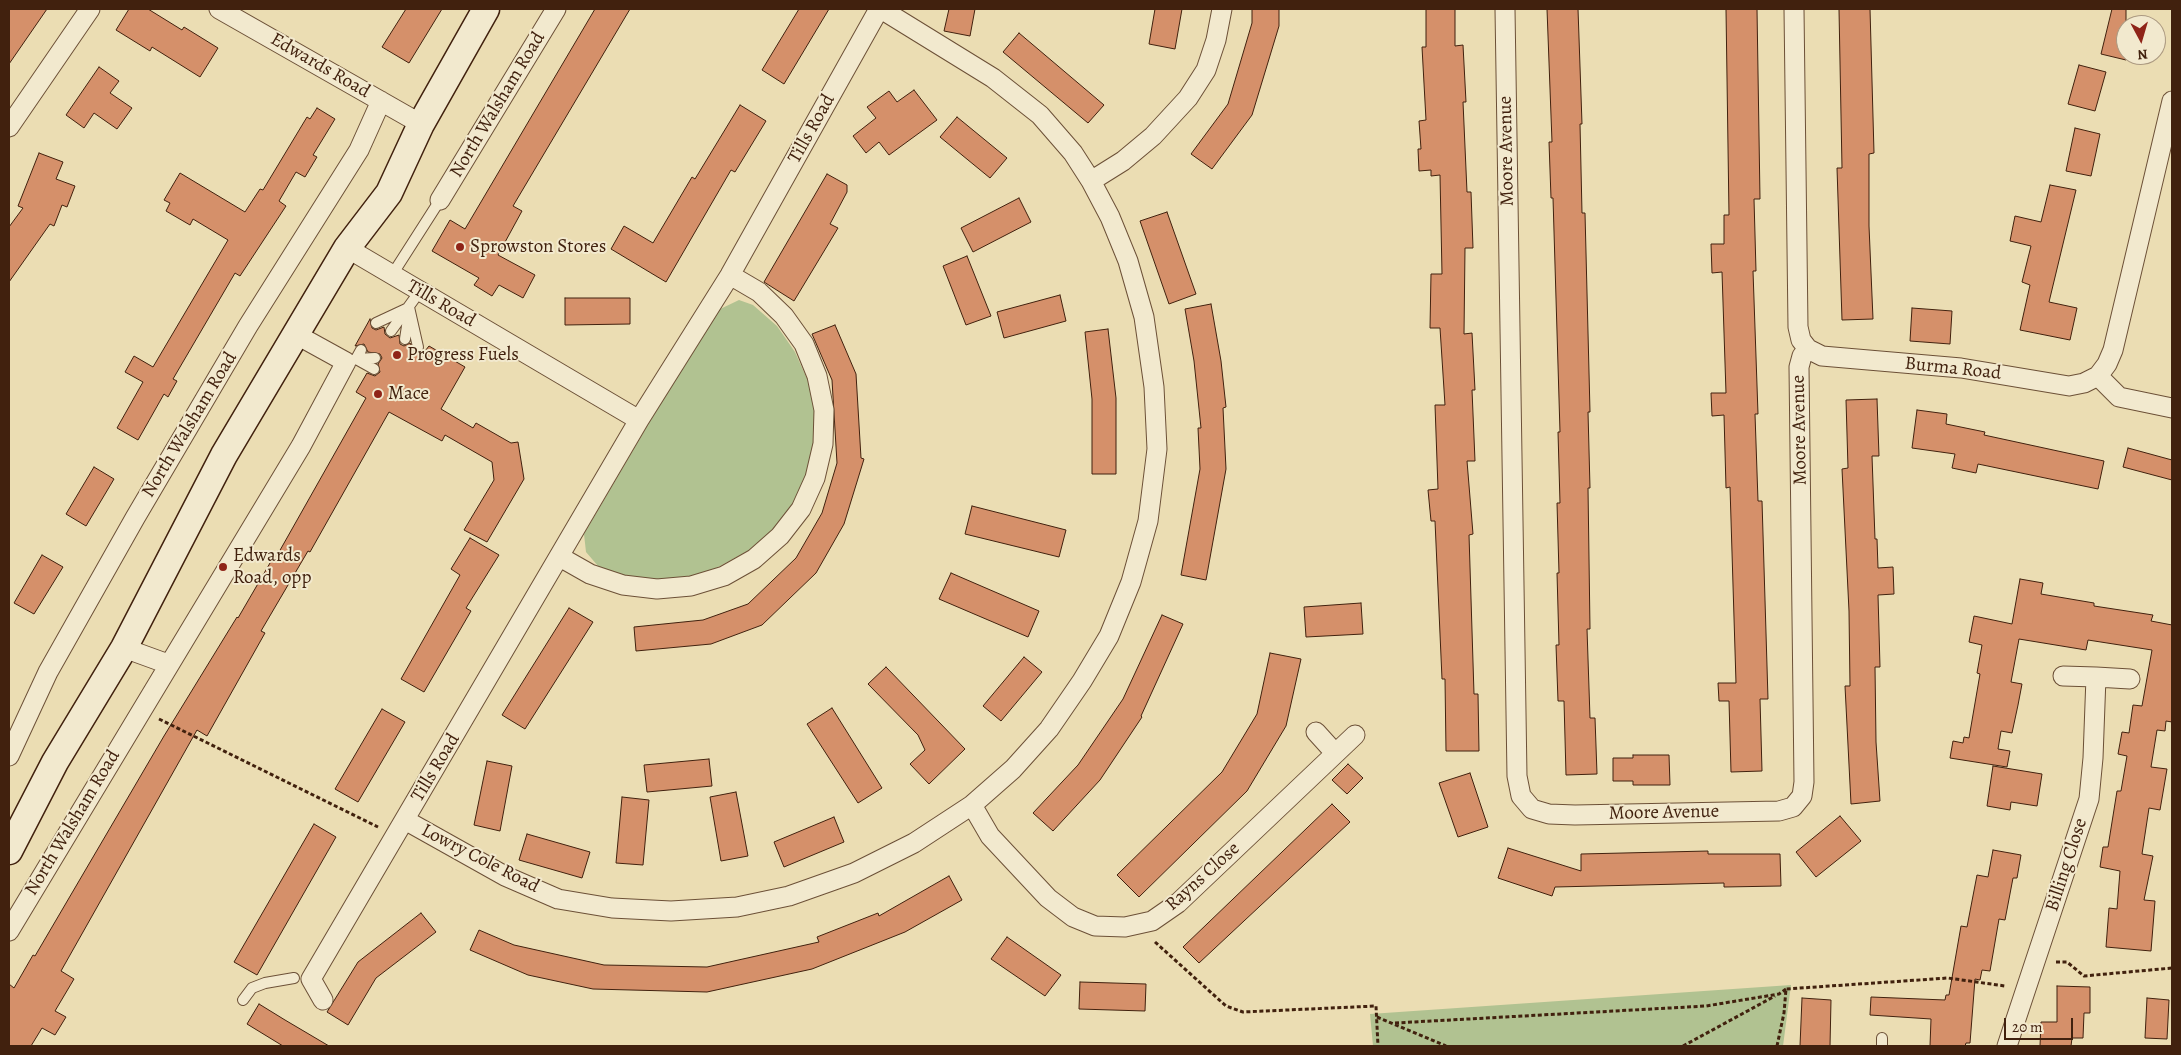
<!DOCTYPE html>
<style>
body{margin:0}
#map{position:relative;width:2181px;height:1055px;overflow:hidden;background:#ebddb3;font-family:Alegreya,serif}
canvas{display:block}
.frame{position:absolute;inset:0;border:10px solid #41210e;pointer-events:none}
.north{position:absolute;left:2116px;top:15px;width:50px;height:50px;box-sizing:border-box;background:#f2e9ce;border:1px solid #ab9981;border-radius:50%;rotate:174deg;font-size:14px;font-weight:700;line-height:20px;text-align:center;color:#41210e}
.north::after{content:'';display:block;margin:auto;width:18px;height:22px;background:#8f2418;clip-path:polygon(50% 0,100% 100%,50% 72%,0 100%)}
.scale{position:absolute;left:2004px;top:1018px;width:69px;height:22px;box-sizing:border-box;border:2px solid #41210e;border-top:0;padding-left:6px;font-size:15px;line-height:18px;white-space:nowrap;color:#41210e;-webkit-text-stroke:4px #f2e9ce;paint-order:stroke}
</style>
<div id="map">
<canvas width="2181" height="1055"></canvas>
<div class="frame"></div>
<div class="north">N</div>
<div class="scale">20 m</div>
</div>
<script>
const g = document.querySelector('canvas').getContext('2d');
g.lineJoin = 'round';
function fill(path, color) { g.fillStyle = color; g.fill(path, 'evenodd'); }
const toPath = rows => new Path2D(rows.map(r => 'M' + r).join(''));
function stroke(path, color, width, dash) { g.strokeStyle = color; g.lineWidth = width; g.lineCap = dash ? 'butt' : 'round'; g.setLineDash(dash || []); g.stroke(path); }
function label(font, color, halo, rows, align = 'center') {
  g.font = font + ' Alegreya,serif'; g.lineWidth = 4; g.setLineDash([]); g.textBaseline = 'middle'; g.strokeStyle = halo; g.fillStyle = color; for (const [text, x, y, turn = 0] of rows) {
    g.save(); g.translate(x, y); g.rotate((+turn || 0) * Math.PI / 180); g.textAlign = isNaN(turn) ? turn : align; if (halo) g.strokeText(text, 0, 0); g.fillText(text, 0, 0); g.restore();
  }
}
const green = toPath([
 [739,300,753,305,777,326,795,352,808,381,815,412,814,444,807,474,794,503,775,529,751,549,700,577,656,581,623,577,598,566,586,552,584,534,714,312],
 [1791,985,1783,1046,1373,1046,1370,1014]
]);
const building = toPath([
 [9,9,47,9,9,64,9,9],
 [129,9,148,9,182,30,184,27,218,48,200,77,152,47,150,51,116,30,129,9],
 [406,9,442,9,409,63,382,47,406,9],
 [595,9,630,9,513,206,522,211,498,255,535,275,523,298,499,285,492,296,474,285,479,278,432,251,450,220,465,229,595,9],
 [799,9,829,9,784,84,762,70,799,9],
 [949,9,975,9,970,36,944,31,949,9],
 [1155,9,1182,9,1175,49,1149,44,1155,9],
 [1252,9,1279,9,1279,26,1252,115,1212,169,1191,154,1228,104,1252,23,1252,9],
 [1426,9,1455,9,1455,46,1463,45,1466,102,1463,102,1467,192,1471,192,1473,248,1465,248,1464,334,1472,333,1475,390,1472,390,1475,461,1467,461,1473,534,1469,535,1474,694,1478,694,1479,751,1446,751,1445,679,1442,679,1435,521,1431,521,1428,490,1438,489,1435,405,1445,405,1440,328,1430,328,1431,274,1442,274,1440,175,1431,176,1431,170,1419,171,1418,149,1421,149,1419,121,1426,120,1422,47,1426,47,1426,9],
 [1547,9,1578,9,1582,124,1580,124,1582,213,1585,213,1590,412,1588,412,1590,488,1588,488,1590,629,1587,629,1590,718,1595,718,1597,774,1566,775,1564,701,1558,701,1556,645,1559,645,1557,573,1559,573,1557,503,1560,503,1558,432,1560,432,1553,198,1551,198,1549,142,1552,142,1547,9],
 [1726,9,1757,9,1760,199,1754,199,1756,271,1753,271,1758,414,1755,414,1758,501,1762,501,1768,699,1760,699,1762,771,1731,772,1729,701,1719,701,1718,683,1736,683,1730,487,1726,488,1724,415,1712,416,1711,393,1726,393,1722,272,1712,273,1711,244,1724,244,1724,215,1729,215,1726,9],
 [1839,9,1870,9,1874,153,1869,154,1869,226,1873,319,1842,320,1837,168,1842,168,1839,9],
 [2112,9,2126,9,2126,60,2101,54,2112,9],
 [1019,33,1104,105,1088,123,1003,52,1019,33],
 [2079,65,2106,72,2095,111,2068,104,2079,65],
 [99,67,119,81,110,93,132,108,117,129,94,113,84,128,66,115,99,67],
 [914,90,937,120,889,155,879,142,866,153,853,136,876,118,867,107,889,91,897,102,914,90],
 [740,105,766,121,735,172,731,170,666,282,611,249,624,226,653,243,692,177,695,179,740,105],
 [317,108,335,119,313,155,317,157,305,177,296,172,279,201,286,206,240,276,235,273,173,379,177,381,168,397,164,394,138,440,117,428,143,382,125,372,134,356,153,367,228,240,193,219,190,225,166,211,170,203,164,200,180,173,245,212,260,189,263,190,307,117,310,119,317,108],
 [957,117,1007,158,990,178,940,137,957,117],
 [2075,128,2100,134,2091,176,2066,171,2075,128],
 [39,153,63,162,56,179,75,186,67,207,62,205,54,226,50,224,9,282,9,227,23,208,18,206,39,153],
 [827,174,847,185,847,192,830,224,838,228,794,301,764,282,827,174],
 [2050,185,2076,190,2049,302,2077,308,2070,340,2020,330,2030,285,2022,282,2031,246,2010,241,2015,216,2041,222,2050,185],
 [1019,198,1031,222,973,252,961,228,1019,198],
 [1167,212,1196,294,1169,304,1140,221,1167,212],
 [967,256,991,316,966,325,943,266,967,256],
 [1060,295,1066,321,1004,338,997,312,1060,295],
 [565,298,630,298,630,324,565,325,565,298],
 [1211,304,1221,361,1226,407,1223,408,1226,469,1206,580,1181,575,1200,469,1198,428,1201,428,1194,361,1185,309,1211,304],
 [1912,308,1952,311,1950,344,1910,341,1912,308],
 [370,319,372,328,376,330,384,327,385,334,390,338,399,335,400,344,404,346,410,343,416,353,425,351,429,346,465,367,441,409,473,428,476,423,511,443,518,442,524,479,487,542,464,530,494,480,492,462,445,435,442,441,389,412,310,552,308,551,261,631,265,633,207,736,197,730,61,971,74,979,55,1011,66,1017,55,1035,42,1028,31,1046,9,1046,9,984,14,988,33,955,35,956,164,736,237,617,238,618,277,551,279,552,366,398,356,392,367,373,375,376,380,372,378,364,382,358,380,354,368,352,364,344,355,346,370,319],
 [835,325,856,374,861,458,864,459,844,524,816,573,762,625,711,644,636,651,634,627,703,620,748,604,796,558,822,513,837,463,832,380,812,334,835,325],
 [1108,329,1116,398,1116,474,1092,474,1092,399,1085,332,1108,329],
 [1877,399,1879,456,1872,456,1875,539,1877,539,1878,568,1893,567,1894,594,1878,595,1880,667,1875,667,1876,742,1880,801,1851,804,1845,686,1850,686,1849,611,1842,469,1848,468,1846,400,1877,399],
 [1917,410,1947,414,1946,424,1985,432,1984,435,2104,461,2098,489,1978,464,1976,473,1952,468,1955,454,1912,448,1917,410],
 [2128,448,2172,460,2172,480,2123,467,2128,448],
 [94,467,114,479,86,526,66,514,94,467],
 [972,506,1066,530,1059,557,965,534,972,506],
 [470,538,499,555,466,608,471,611,424,692,401,679,460,575,451,569,470,538],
 [42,555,63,567,34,614,14,603,42,555],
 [951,573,1039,611,1028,637,939,599,951,573],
 [2020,579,2043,583,2041,594,2094,603,2094,606,2153,615,2151,621,2172,625,2172,722,2166,721,2165,731,2157,730,2151,767,2167,769,2160,810,2149,808,2142,854,2153,856,2144,900,2155,901,2151,951,2106,947,2109,908,2117,909,2120,871,2100,867,2103,847,2108,847,2117,791,2121,791,2127,756,2118,754,2122,732,2129,733,2133,705,2142,706,2152,650,2088,640,2086,650,2019,639,2011,682,2022,684,2018,705,2012,733,2001,731,1998,749,2010,751,2007,767,1950,758,1953,741,1963,743,1964,737,1969,738,1980,674,1977,673,1982,645,1969,642,1974,616,2012,624,2020,579],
 [1361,603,1363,634,1306,637,1304,607,1361,603],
 [569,608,593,622,525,729,502,715,569,608],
 [1162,615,1183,624,1141,716,1142,717,1100,780,1053,831,1033,813,1078,765,1123,699,1162,615],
 [1270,653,1301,659,1286,726,1247,791,1139,897,1117,875,1222,772,1257,714,1270,653],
 [1024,657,1042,672,1001,721,983,706,1024,657],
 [886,667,965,749,929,784,910,764,925,750,918,735,868,684,886,667],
 [832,708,882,788,858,803,807,724,832,708],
 [382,709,405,722,358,802,335,789,382,709],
 [1633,755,1669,755,1670,785,1633,785,1633,781,1613,781,1613,758,1633,758,1633,755],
 [709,759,712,786,647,792,644,765,709,759],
 [487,761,512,766,500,831,474,825,487,761],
 [1348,764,1363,778,1347,794,1332,780,1348,764],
 [1993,766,2042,774,2037,806,2011,802,2010,810,1987,806,1993,766],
 [1470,773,1488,827,1458,837,1439,783,1470,773],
 [736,792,748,856,721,861,710,797,736,792],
 [622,797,649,800,643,865,616,863,622,797],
 [1332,804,1350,822,1199,963,1183,947,1332,804],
 [1840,816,1861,841,1816,877,1796,852,1840,816],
 [834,817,844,842,784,867,774,842,834,817],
 [314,824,336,837,257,975,234,962,314,824],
 [527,834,590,852,582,878,519,860,527,834],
 [1508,848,1581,871,1581,854,1708,851,1708,854,1780,854,1781,886,1724,887,1724,883,1555,887,1552,896,1498,878,1508,848],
 [1993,850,2021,855,2017,878,2013,878,2005,920,1999,919,1990,971,1982,970,1980,980,1975,979,1970,1043,1966,1043,1965,1046,1930,1046,1931,1019,1870,1015,1871,997,1945,1000,1946,995,1949,995,1961,926,1967,927,1977,875,1988,877,1993,850],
 [949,876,962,900,905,932,812,969,707,992,593,989,528,975,470,950,479,930,514,945,604,965,707,967,819,942,817,937,878,913,879,916,949,876],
 [421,913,436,932,376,978,348,1025,327,1012,358,962,421,913],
 [1007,937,1061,975,1045,996,991,959,1007,937],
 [1080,982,1146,984,1145,1011,1079,1009,1080,982],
 [2057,986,2090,987,2090,1013,2084,1013,2083,1038,2072,1038,2071,1046,2040,1046,2041,1022,2057,1022,2057,986],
 [1802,998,1831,1000,1830,1046,1800,1046,1802,998],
 [2147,998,2169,1000,2167,1039,2145,1038,2147,998],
 [259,1004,285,1020,329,1046,283,1046,247,1024,259,1004]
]);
const path = toPath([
 [159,719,378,827],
 [1155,942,1226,1006,1243,1012,1376,1006,1378,1046],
 [2056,962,2067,962,2084,976,2172,968],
 [1377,1017,1446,1046],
 [1395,1023,1706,1006,1779,994,1786,989],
 [1683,1046,1775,996],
 [1777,1046,1784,1013,1786,989,1948,978,2005,986]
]);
const lane = toPath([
 [392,275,440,200],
 [409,307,418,347],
 [376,323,406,309],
 [391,331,420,291],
 [405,339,409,313],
 [361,350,356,359,375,358],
 [346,362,356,359,374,369],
 [243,1000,252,988,265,983,294,978],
 [1882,1046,1882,1038]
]);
const street = toPath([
 [219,9,421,124],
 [1505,9,1517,776,1521,796,1532,809,1549,814,1575,815,1779,811,1793,807,1802,796,1804,782,1799,367,1802,356,1808,349],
 [1794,9,1798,327,1801,340,1808,349,1822,356,1961,368,2069,386,2084,383,2098,376,2107,364,2113,350,2172,101],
 [9,127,90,9],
 [1091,181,1123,161,1153,136,1188,98,1206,70,1216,40,1222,9],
 [440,200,556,9],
 [347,248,639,420],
 [2098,376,2119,397,2172,408],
 [560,557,590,574,623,585,657,589,691,586,724,576,754,559,780,536,801,509,815,478,823,444,824,410,817,376,804,344,784,316,759,292,730,275],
 [124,648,168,664],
 [2063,676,2096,677],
 [1316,732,1335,753],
 [9,756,48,672,135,518,248,326,359,150,381,101],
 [972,805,990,836,1048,898,1073,917,1095,926,1125,927,1152,921,1178,903,1355,735],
 [405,820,505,876,558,899,612,908,671,911,737,907,789,896,854,873,914,843,972,805,1013,769,1049,729,1082,681,1109,636,1131,582,1148,521,1157,449,1154,387,1144,317,1128,261,1110,217,1091,181,1073,153,1040,115,993,78,881,9],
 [9,931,301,446,346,362,297,335],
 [323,1000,311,979,639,420,730,275,879,9],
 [2007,1046,2089,799,2093,758,2096,677,2130,679]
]);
const secondary = toPath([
 [9,851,55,762,124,648,224,455,347,248,389,193,421,124,486,9]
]);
const markers = [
 [460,247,5,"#8f2418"],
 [397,355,5,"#8f2418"],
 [378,394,5,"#8f2418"],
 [223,567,5,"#8f2418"]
];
const streetNames = [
 ["Edwards Road",320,66,30],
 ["North Walsham Road",498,105,-59],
 ["Tills Road",812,129,-61],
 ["Moore Avenue",1507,151,-91],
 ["Tills Road",441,304,30],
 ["Burma Road",1953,369,6],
 ["North Walsham Road",190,425,-59],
 ["Moore Avenue",1800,430,-91],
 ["Tills Road",436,768,-59],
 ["Moore Avenue",1664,813,-1],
 ["North Walsham Road",73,823,-59],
 ["Lowry Cole Road",480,859,27],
 ["Billing Close",2067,865,-72],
 ["Rayns Close",1203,877,-42]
];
const poiNames = [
 ["Sprowston Stores",470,247],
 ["Progress Fuels",407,355],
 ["Mace",388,394],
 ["Edwards",233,556],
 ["Road, opp",233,578]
];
fill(green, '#b1c291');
fill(building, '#d5906a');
stroke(building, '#41210e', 1);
stroke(lane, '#6c5037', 12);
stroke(street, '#6c5037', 21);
stroke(secondary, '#41210e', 29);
stroke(path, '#41210e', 3, [4, 2.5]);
stroke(lane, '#f2e9ce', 10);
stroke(street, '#f2e9ce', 19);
stroke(secondary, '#f2e9ce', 26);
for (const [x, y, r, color] of markers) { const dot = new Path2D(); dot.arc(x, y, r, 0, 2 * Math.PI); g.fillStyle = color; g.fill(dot); stroke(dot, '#f2e9ce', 2); }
label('19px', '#41210e', '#f2e9ce', streetNames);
label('19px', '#41210e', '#f2e9ce', poiNames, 'left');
</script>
